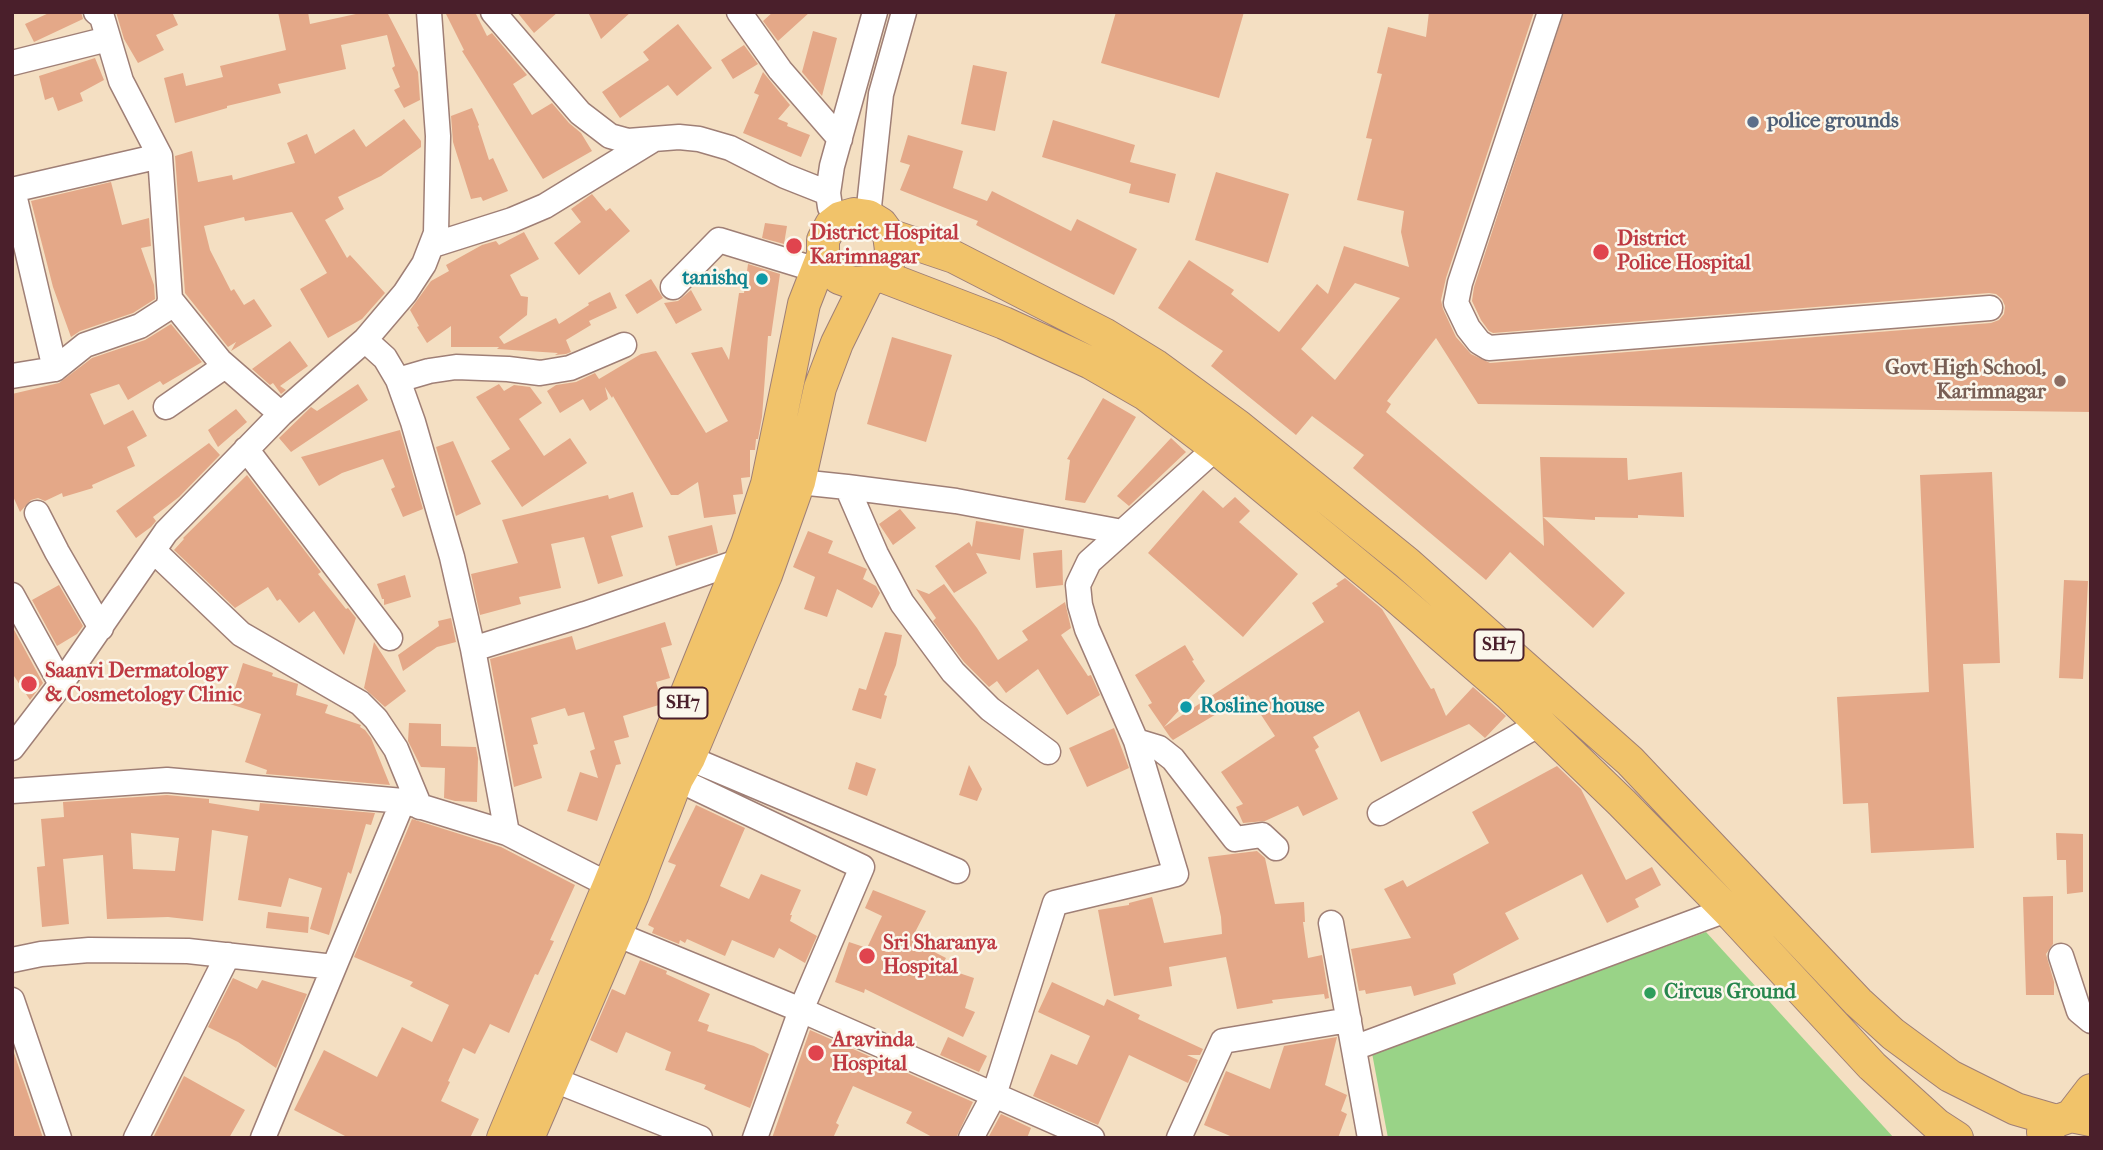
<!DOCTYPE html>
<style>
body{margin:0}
#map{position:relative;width:2103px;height:1150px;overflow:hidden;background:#f4dfc2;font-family:"IM FELL French Canon",serif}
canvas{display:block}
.frame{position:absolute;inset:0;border:14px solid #4a1f2b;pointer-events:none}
</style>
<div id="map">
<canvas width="2103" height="1150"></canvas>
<div class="frame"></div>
</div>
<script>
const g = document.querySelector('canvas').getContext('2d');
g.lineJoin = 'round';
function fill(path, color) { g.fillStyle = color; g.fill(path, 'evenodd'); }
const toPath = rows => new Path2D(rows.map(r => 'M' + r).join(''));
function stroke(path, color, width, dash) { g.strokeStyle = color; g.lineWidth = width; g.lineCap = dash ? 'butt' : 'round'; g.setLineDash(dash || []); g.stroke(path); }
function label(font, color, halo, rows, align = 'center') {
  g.font = font + ' "IM FELL French Canon",serif'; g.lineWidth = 5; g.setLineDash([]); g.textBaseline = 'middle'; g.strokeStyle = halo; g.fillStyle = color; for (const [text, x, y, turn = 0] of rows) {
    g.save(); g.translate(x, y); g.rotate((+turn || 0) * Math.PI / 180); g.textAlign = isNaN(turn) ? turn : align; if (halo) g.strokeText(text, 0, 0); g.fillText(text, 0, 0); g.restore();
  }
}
const green = toPath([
 [1706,932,1894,1138,1388,1138,1372,1053]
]);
const building = toPath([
 [51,12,81,12,83,19,34,42,25,24],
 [116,12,172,12,178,25,156,35,164,50,138,63,124,39],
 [278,12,308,12,310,24,365,12,387,12,418,72,420,100,404,108,394,90,400,87,392,68,395,66,387,35,341,45,346,69,278,84,281,93,227,106,227,108,175,123,164,78,183,73,186,86,223,77,220,66,286,50],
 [445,12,475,12,487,36,492,33,527,75,513,84,532,115,552,103,569,123,581,133,592,151,543,179,462,51,464,50],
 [517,12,558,12,534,33],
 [588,12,631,12,601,39],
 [773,12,810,12,778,41,763,21],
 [1116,12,1244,12,1219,98,1101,63],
 [1429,12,1534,12,1446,278,1441,300,1443,309,1456,337,1471,354,1490,363,1991,323,1999,320,2004,314,2005,306,2002,299,1996,294,1989,293,1493,333,1489,331,1481,320,1472,301,1474,287,1564,12,2091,12,2091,412,1478,404,1436,338,1387,401,1391,404,1386,412,1544,546,1540,457,1627,458,1628,480,1682,472,1684,517,1638,515,1638,518,1595,517,1595,520,1543,517,1625,593,1593,628,1510,552,1486,580,1353,468,1364,455,1312,416,1296,435,1211,366,1223,351,1158,308,1189,260,1234,290,1231,294,1279,332,1317,284,1328,294,1344,246,1409,267,1401,232,1404,211,1357,200,1372,139,1366,138,1382,74,1377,73,1388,27,1426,37],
 [1355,283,1400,298,1335,380,1301,349],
 [678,24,712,68,677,96,668,85,620,118,602,92,649,60,643,52],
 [813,31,837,38,822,96,802,72],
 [744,45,758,64,733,79,721,60],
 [95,58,104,80,80,93,83,101,58,111,53,97,45,100,39,76],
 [973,65,1007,72,995,131,961,124],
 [763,72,790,105,778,119,788,123,787,126,810,135,801,157,743,133,759,95,754,93],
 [472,108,479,125,478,126,489,160,493,158,508,191,483,201,481,197,471,199,453,142,451,116],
 [404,119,421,141,421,147,381,176,338,197,344,209,325,220,347,258,350,255,385,293,362,319,328,338,300,289,327,273,292,212,245,221,244,217,204,226,210,250,231,291,234,289,244,305,254,299,272,326,231,351,236,342,228,347,185,293,175,156,192,151,198,182,232,175,233,180,295,163,287,143,307,134,315,154,354,129,366,147],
 [1053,120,1135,145,1130,162,1176,174,1169,203,1129,193,1131,184,1042,157],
 [908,135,963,151,953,188,987,201,992,191,1071,231,1077,219,1137,249,1114,295,976,225,978,221,900,190,910,165,900,162],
 [1216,172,1289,194,1268,263,1195,240],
 [111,182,122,225,149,218,151,246,141,248,154,285,155,299,133,313,80,331,71,337,53,287,31,201],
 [592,194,606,211,610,208,630,231,579,275,554,243,581,222,571,209],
 [765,223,787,226,784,244,762,238],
 [524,232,539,259,510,275,521,296,528,297,527,315,499,337,504,344,556,318,559,324,589,305,588,303,610,292,617,308,589,321,591,325,566,340,571,352,566,354,555,355,558,353,497,349,499,347,451,347,451,326,427,343,417,327,419,326,410,310,431,281,449,271,446,265,482,245,496,241,499,245],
 [748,264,780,274,771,336,768,336,762,417,758,439,756,439,755,450,750,450,750,477,741,478,743,494,733,495,736,514,704,518,698,482,678,495,671,495,613,396,612,398,605,387,608,399,590,411,583,399,560,413,547,391,556,385,576,382,595,373,599,379,641,354,656,351,706,433,728,421,691,353,722,347,729,360,739,293,744,293],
 [651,279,663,298,637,314,625,295],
 [691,290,702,310,676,324,664,303,678,301],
 [171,324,202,362,163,385,160,381,128,400,119,384,90,394,104,425,133,410,147,436,127,447,135,466,92,485,93,488,63,497,62,493,45,501,38,498,31,500,20,512,12,494,12,394,59,383,92,358,145,340],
 [892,337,952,355,926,442,867,424],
 [290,341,308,366,280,386,286,390,281,394,273,383,270,385,252,369],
 [358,384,368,400,291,452,279,438,311,407,317,411],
 [499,384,504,391,514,385,530,387,542,403,519,419,544,456,570,438,587,463,522,507,491,461,510,449,476,397],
 [1103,398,1136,417,1085,503,1065,500,1070,460,1067,459],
 [236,409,247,422,218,447,208,430],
 [400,430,423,509,403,517,391,489,395,487,383,459,342,473,319,486,301,457],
 [1171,438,1186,452,1129,506,1117,496],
 [453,441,481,504,456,516,436,447],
 [209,443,220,455,179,497,153,517,156,521,151,527,136,538,116,511],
 [1992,472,2000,663,1963,664,1974,848,1871,853,1868,803,1843,804,1837,697,1929,692,1920,475],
 [247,475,321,572,318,574,346,609,348,608,356,618,344,655,314,611,299,623,280,599,277,601,268,587,235,608,174,550,184,539,183,538],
 [1203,490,1223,508,1235,497,1250,511,1239,522,1298,574,1243,637,1148,553],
 [633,492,643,527,611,536,623,576,598,584,584,537,551,544,561,588,519,597,521,604,480,615,471,574,518,563,502,520,608,495,609,499],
 [900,509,916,528,893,545,879,524],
 [976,521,1024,529,1020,560,976,553,987,573,954,593,935,566,969,542,972,547],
 [712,525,718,553,676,566,668,536],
 [808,531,833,541,828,553,867,569,863,579,876,586,880,593,872,608,837,589,827,617,804,609,815,577,793,567],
 [1062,550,1063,585,1036,588,1033,553],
 [405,575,411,597,384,605,384,599,382,599,377,584],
 [1345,578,1382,609,1431,689,1434,688,1446,716,1473,687,1506,716,1485,738,1469,724,1381,762,1359,711,1313,737,1319,747,1315,750,1338,799,1303,816,1298,806,1265,821,1243,823,1236,807,1243,804,1221,772,1275,736,1248,695,1173,740,1170,737,1148,705,1152,703,1135,675,1185,645,1194,660,1192,661,1205,681,1164,727,1324,622,1312,603,1338,586,1336,584],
 [2064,580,2088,581,2083,679,2059,678],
 [944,584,977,628,998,660,1028,640,1022,631,1065,602,1071,628,1061,635,1088,676,1091,675,1100,695,1067,715,1038,669,1006,693,997,681,989,687,964,662,933,621,936,618,916,589,929,594],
 [59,585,83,626,77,634,57,646,32,600],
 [451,618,456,642,437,647,403,671,398,655,439,626,438,621],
 [665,622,672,645,661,648,670,678,656,682,662,704,623,716,629,737,614,741,621,764,616,765,597,821,567,811,580,772,598,778,590,751,595,749,584,712,568,716,565,708,531,718,538,744,533,745,542,778,514,787,490,659,572,636,576,650],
 [12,626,43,683,30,700,12,673],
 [885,632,902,635,896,665,884,695,887,696,881,719,852,710,859,688,866,690],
 [374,642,406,691,385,707,364,688],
 [243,663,273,673,272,676,298,684,296,695,328,705,325,713,361,725,360,727,365,730,371,738,390,785,266,774,267,770,245,762,261,714,230,704],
 [409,723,441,724,441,746,476,747,478,758,477,802,455,801,444,798,445,768,421,767,408,741],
 [1114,728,1129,768,1087,787,1069,748],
 [856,762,876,769,867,796,848,789],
 [969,765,982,789,977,801,959,795],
 [1557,766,1581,789,1626,880,1652,867,1661,885,1635,899,1639,907,1607,923,1582,874,1505,913,1519,939,1453,974,1456,984,1414,996,1411,986,1366,994,1365,990,1359,991,1351,949,1411,938,1384,889,1403,880,1407,887,1489,843,1472,812],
 [167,795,209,799,209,803,259,811,260,803,375,813,371,825,366,824,351,874,348,872,329,935,310,929,322,888,289,878,281,907,238,900,248,836,212,830,203,921,168,917,107,919,103,855,63,859,69,924,42,927,37,867,45,866,41,819,64,817,63,802],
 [131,833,179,838,175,871,133,869],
 [696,805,745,828,720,886,749,899,761,874,801,890,790,915,792,915,790,921,817,936,805,963,779,948,774,958,732,940,725,956,687,939,685,943,680,940,679,944,652,933,654,928,648,925,676,865,668,862],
 [412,819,501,847,575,885,550,940,554,941,538,975,535,974,509,1033,490,1024,475,1054,463,1048,448,1081,450,1082,441,1101,479,1119,470,1138,349,1138,294,1110,324,1050,377,1077,402,1027,432,1042,449,1005,410,986,413,982,354,957],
 [2056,833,2083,834,2083,892,2067,894,2066,860,2057,860],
 [1257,851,1265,858,1275,904,1304,902,1305,922,1303,922,1308,958,1322,955,1329,998,1325,999,1324,994,1272,1000,1273,1003,1237,1009,1226,957,1169,967,1172,986,1114,996,1098,910,1129,905,1129,903,1152,897,1164,943,1222,934,1221,917,1208,857],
 [873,890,926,911,911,940,946,958,941,967,974,978,965,1008,975,1012,963,1037,865,989,864,993,835,982,849,942,867,948,882,916,865,908],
 [2053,896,2053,944,2046,954,2054,982,2054,995,2026,995,2023,897],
 [268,912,309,917,308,933,266,928],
 [640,960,667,971,666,974,710,994,698,1021,709,1025,707,1031,754,1046,769,1054,750,1108,704,1089,706,1085,665,1070,671,1052,626,1032,617,1053,590,1040,612,989,625,995],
 [233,978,257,989,262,980,307,994,276,1068,238,1042,208,1027],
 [1052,982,1104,1006,1107,999,1140,1015,1138,1019,1203,1049,1200,1055,1187,1055,1198,1060,1188,1083,1129,1055,1098,1125,1033,1096,1051,1054,1077,1065,1090,1036,1038,1012],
 [810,1030,973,1102,956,1138,934,1138,906,1123,912,1112,853,1086,836,1123,839,1125,833,1138,772,1138],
 [948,1037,987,1056,979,1072,940,1055],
 [1337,1037,1325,1085,1347,1095,1341,1111,1347,1114,1338,1138,1235,1138,1204,1125,1226,1071,1270,1089,1284,1046],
 [12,1047,43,1138,12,1138],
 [184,1076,245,1110,229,1138,153,1138],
 [1001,1114,1031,1128,1027,1138,988,1138]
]);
const minor = toPath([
 [493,12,580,113,610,136,628,141,679,137,699,139,730,148,785,176,828,193],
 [739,12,780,70,840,139],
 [1550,12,1460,283,1456,303,1468,328,1479,342,1489,348,1990,308],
 [12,63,108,39],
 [12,190,160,156,121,81,102,17,96,12],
 [13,190,55,369],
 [830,207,828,193,832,166,875,12],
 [868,216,881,94,904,12],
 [433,245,512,220,545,206,651,141],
 [673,287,719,240,817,270],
 [170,299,220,361,281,414],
 [365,340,385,358,398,380,429,371,456,367,508,369,540,373,570,368,624,345],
 [12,376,55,369,85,345,140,326,168,308,170,299,160,156],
 [398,380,413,422,452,557,473,649,507,833],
 [166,407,225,366],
 [246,449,390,638],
 [799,482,847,487,876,554,902,603,953,672,990,709,1048,752],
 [847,487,956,501,1122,532],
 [37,513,57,552,101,628],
 [155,552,241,634,360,703,376,719,396,749,420,807],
 [12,595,61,684],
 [473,649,585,614,740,561],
 [1136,741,1159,748,1173,759,1235,839,1262,835,1276,848],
 [12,748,61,684,166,532,281,414,365,340,405,293,424,264,436,233,438,136,429,12],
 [689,758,957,871],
 [677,779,862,867,801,1010,755,1138],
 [12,791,167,780,403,801,507,833,609,885],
 [1380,813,1540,724],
 [1331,923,1370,1138],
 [616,934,801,1010,1092,1138],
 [2061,956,2079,1011,2091,1021],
 [12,960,41,954,89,950,188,951,334,967],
 [12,1000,59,1138],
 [1354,1048,1726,910],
 [552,1079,700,1138],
 [136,1138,228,955],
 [263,1138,403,801],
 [971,1138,994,1095,1055,903,1176,874,1136,741,1087,629,1080,605,1078,585,1089,562,1216,448],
 [1179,1138,1223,1041,1349,1020]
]);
const major = toPath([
 [889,235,954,257,1104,334,1156,366,1238,426,1407,563,1630,761,1858,1002,1893,1034,1950,1076,2016,1109,2057,1121],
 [879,275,1004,323,1091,363,1145,394,1216,448,1394,595,1508,693,1622,803,1733,916,1872,1066,1937,1125,1957,1138],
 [2071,1116,2091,1090],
 [2043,1132,2057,1121,2071,1116,2091,1120],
 [503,1138,609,885,747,544,767,484,804,304,823,255,823,240,831,225,840,218,854,214,868,216,881,224,889,235,891,250,888,264,879,275,867,282,853,283,839,278,829,268,823,255],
 [528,1138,633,894,677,779,689,758,766,575,799,482,820,388,837,343,867,282]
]);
const markers = [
 [1753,122,7,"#5c6f8a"],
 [794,246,9,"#e0444e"],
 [1601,252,9,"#e0444e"],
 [762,279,7,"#0f9aa8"],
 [2060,381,7,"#8d6e63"],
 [29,684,9,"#e0444e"],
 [1186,707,7,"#0f9aa8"],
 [867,956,9,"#e0444e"],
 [1650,993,7,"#2e9e5b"],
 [816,1053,9,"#e0444e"]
];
const shields = [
 [1499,645,49],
 [683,703,49]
];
const shieldNames = [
 ["SH7",1499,645],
 ["SH7",683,703]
];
const serviceNames = [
 ["police grounds",1767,122]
];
const healthNames = [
 ["District Hospital",810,234],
 ["Karimnagar",810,258],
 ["District",1617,240],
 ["Police Hospital",1617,264],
 ["Saanvi Dermatology",45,672],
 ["& Cosmetology Clinic",45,696],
 ["Sri Sharanya",883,944],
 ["Hospital",883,968],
 ["Aravinda",832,1041],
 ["Hospital",832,1065]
];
const cultureNames = [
 ["tanishq",748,279],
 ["Rosline house",1200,707,"left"]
];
const educationNames = [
 ["Govt High School,",2046,369],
 ["Karimnagar",2046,393]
];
const leisureNames = [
 ["Circus Ground",1664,993]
];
fill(green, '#99d387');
fill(building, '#e4a888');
stroke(minor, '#9f7f76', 27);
stroke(major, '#9f7f76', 34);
stroke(minor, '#fff', 24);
stroke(major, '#f1c36a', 32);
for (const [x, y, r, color] of markers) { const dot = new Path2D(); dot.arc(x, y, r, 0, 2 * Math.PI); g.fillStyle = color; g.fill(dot); stroke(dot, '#fbf7ec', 2.5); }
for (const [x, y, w] of shields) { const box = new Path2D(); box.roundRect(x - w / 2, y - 15.5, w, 31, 5); g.fillStyle = '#fbf7ec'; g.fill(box); stroke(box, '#4a1f2b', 2); }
label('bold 19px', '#4a1f2b', null, shieldNames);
label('bold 21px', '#4e5e75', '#fbf7ec', serviceNames, 'left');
label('bold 21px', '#be3a42', '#fbf7ec', healthNames, 'left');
label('bold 21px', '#0d838f', '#fbf7ec', cultureNames, 'right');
label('bold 21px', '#785e54', '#fbf7ec', educationNames, 'right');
label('bold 21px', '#27864d', '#fbf7ec', leisureNames, 'left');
</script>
